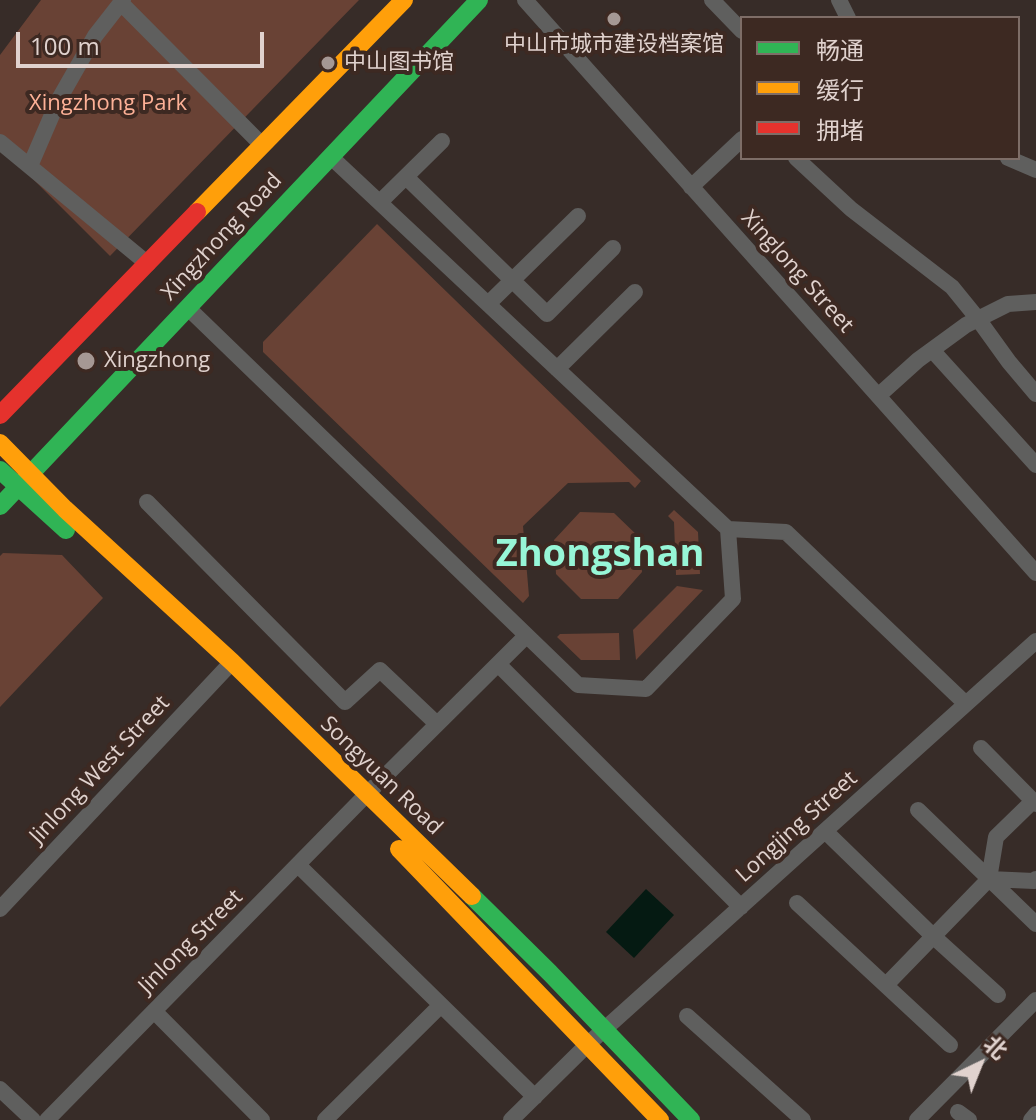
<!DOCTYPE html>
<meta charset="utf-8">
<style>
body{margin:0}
#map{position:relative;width:1036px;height:1120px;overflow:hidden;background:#372c28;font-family:"Open Sans","Noto Sans SC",sans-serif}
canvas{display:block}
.legend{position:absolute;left:740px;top:16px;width:280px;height:144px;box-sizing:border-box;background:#3d2922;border:2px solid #7e6d67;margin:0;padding:10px 14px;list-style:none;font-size:24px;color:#e0d2ce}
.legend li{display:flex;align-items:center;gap:16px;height:40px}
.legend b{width:40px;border:2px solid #7e6d67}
.north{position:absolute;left:940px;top:1024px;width:80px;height:80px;-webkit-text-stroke:6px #3d2922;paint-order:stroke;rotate:43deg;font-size:22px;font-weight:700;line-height:32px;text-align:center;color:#e0d2ce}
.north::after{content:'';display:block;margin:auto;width:28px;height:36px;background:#e0d2ce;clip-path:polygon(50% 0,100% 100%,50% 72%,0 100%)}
.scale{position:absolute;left:16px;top:32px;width:248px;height:36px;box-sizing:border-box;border:4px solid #e0d2ce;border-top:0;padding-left:10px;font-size:24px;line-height:28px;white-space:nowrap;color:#e0d2ce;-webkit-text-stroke:6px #3d2922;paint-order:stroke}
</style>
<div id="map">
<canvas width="1036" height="1120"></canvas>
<ul class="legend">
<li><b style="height:10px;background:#30b455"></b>畅通</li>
<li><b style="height:10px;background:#ff9f0a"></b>缓行</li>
<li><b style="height:10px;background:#e5322d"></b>拥堵</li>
</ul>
<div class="north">北</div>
<div class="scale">100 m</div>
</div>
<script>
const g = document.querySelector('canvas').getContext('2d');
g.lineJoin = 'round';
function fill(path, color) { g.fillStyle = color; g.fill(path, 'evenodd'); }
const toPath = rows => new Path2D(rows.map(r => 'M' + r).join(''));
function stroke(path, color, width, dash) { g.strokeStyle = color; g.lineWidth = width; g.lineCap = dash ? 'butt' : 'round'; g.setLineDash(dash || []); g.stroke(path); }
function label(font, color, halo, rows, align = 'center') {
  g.font = font + ' "Open Sans","Noto Sans SC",sans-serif'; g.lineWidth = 8; g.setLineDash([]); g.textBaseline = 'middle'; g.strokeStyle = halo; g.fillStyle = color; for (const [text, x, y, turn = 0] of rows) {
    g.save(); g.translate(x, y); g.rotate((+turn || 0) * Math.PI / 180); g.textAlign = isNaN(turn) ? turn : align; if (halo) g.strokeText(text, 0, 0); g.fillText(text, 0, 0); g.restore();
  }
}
const green = toPath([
 [41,0,359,0,110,256,0,146,0,55],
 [377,224,641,481,635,488,629,482,568,483,523,526,529,596,523,603,263,352,263,342],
 [674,510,698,532,700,574,676,575,674,522,668,516],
 [580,512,614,513,640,538,642,572,618,599,581,599,556,574,554,540],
 [3,553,62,555,103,598,0,707,0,556],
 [677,586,703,590,636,660,633,630],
 [619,633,620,660,581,660,557,637,560,634]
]);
const water = toPath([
 [646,889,674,915,634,958,606,932]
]);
const street = toPath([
 [525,0,1036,573],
 [712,0,742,31],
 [839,0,848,18],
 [121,3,262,145],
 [0,142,148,264],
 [331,157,728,529,786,532,966,704],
 [796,158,851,209,952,287,978,319,1009,362,1036,394],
 [1008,158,1036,170],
 [30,166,58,101,95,36,123,0],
 [406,177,547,314,613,248],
 [691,187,742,139],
 [380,202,442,141],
 [488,304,578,216],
 [188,308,578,685,646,689,733,599,728,529],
 [932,350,1036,465],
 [557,369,635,292],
 [878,396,918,360,966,325,1008,304,1036,302],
 [147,502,345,702,380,670,437,724],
 [498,664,741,907],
 [981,748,1036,804],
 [918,810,1036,924],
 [825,831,934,937,998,995],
 [298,865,535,1097],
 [989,879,1034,881,1036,879],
 [797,903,950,1045],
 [0,909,232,662],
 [886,985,989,879,996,837,1033,801],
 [154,1011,262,1120],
 [687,1016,803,1120],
 [0,1089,33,1120],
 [958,1112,969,1120],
 [47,1120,366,795,526,636],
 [325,1120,441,1005],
 [511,1120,587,1045,1036,641],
 [917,1120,1036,1000],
 [1031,1120,1036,1114]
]);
const fast = toPath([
 [0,470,66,530],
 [0,506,479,0],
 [472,896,550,973,691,1120]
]);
const slow = toPath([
 [197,212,404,0],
 [0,443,65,509,232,662,472,896],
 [399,849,660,1120]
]);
const jam = toPath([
 [0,415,197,212]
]);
const markers = [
 [614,19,8,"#a59894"],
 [328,63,8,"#a59894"],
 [86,361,10,"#a59894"]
];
const poiNames = [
 ["中山市城市建设档案馆",614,45,"center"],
 ["中山图书馆",344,63],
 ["Xingzhong",104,361]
];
const parkNames = [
 ["Xingzhong Park",108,104]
];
const streetNames = [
 ["Xingzhong Road",222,237,-47],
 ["Xinglong Street",797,272,48],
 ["Jinlong West Street",100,770,-47],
 ["Songyuan Road",381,776,44],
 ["Longjing Street",797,827,-42],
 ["Jinlong Street",191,942,-45]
];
const townNames = [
 ["Zhongshan",600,555]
];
fill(green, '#694235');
fill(water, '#051a12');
stroke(street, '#5f5f5e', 16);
stroke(fast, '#30b455', 18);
stroke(slow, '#ff9f0a', 18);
stroke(jam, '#e5322d', 18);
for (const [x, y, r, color] of markers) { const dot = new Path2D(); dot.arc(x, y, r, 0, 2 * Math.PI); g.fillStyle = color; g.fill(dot); stroke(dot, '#3d2922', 3); }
label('22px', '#e0d2ce', '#3d2922', poiNames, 'left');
label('22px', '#feb197', '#3d2922', parkNames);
label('22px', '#e0d2ce', '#3d2922', streetNames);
label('bold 38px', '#97f6d7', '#3d2922', townNames);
</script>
